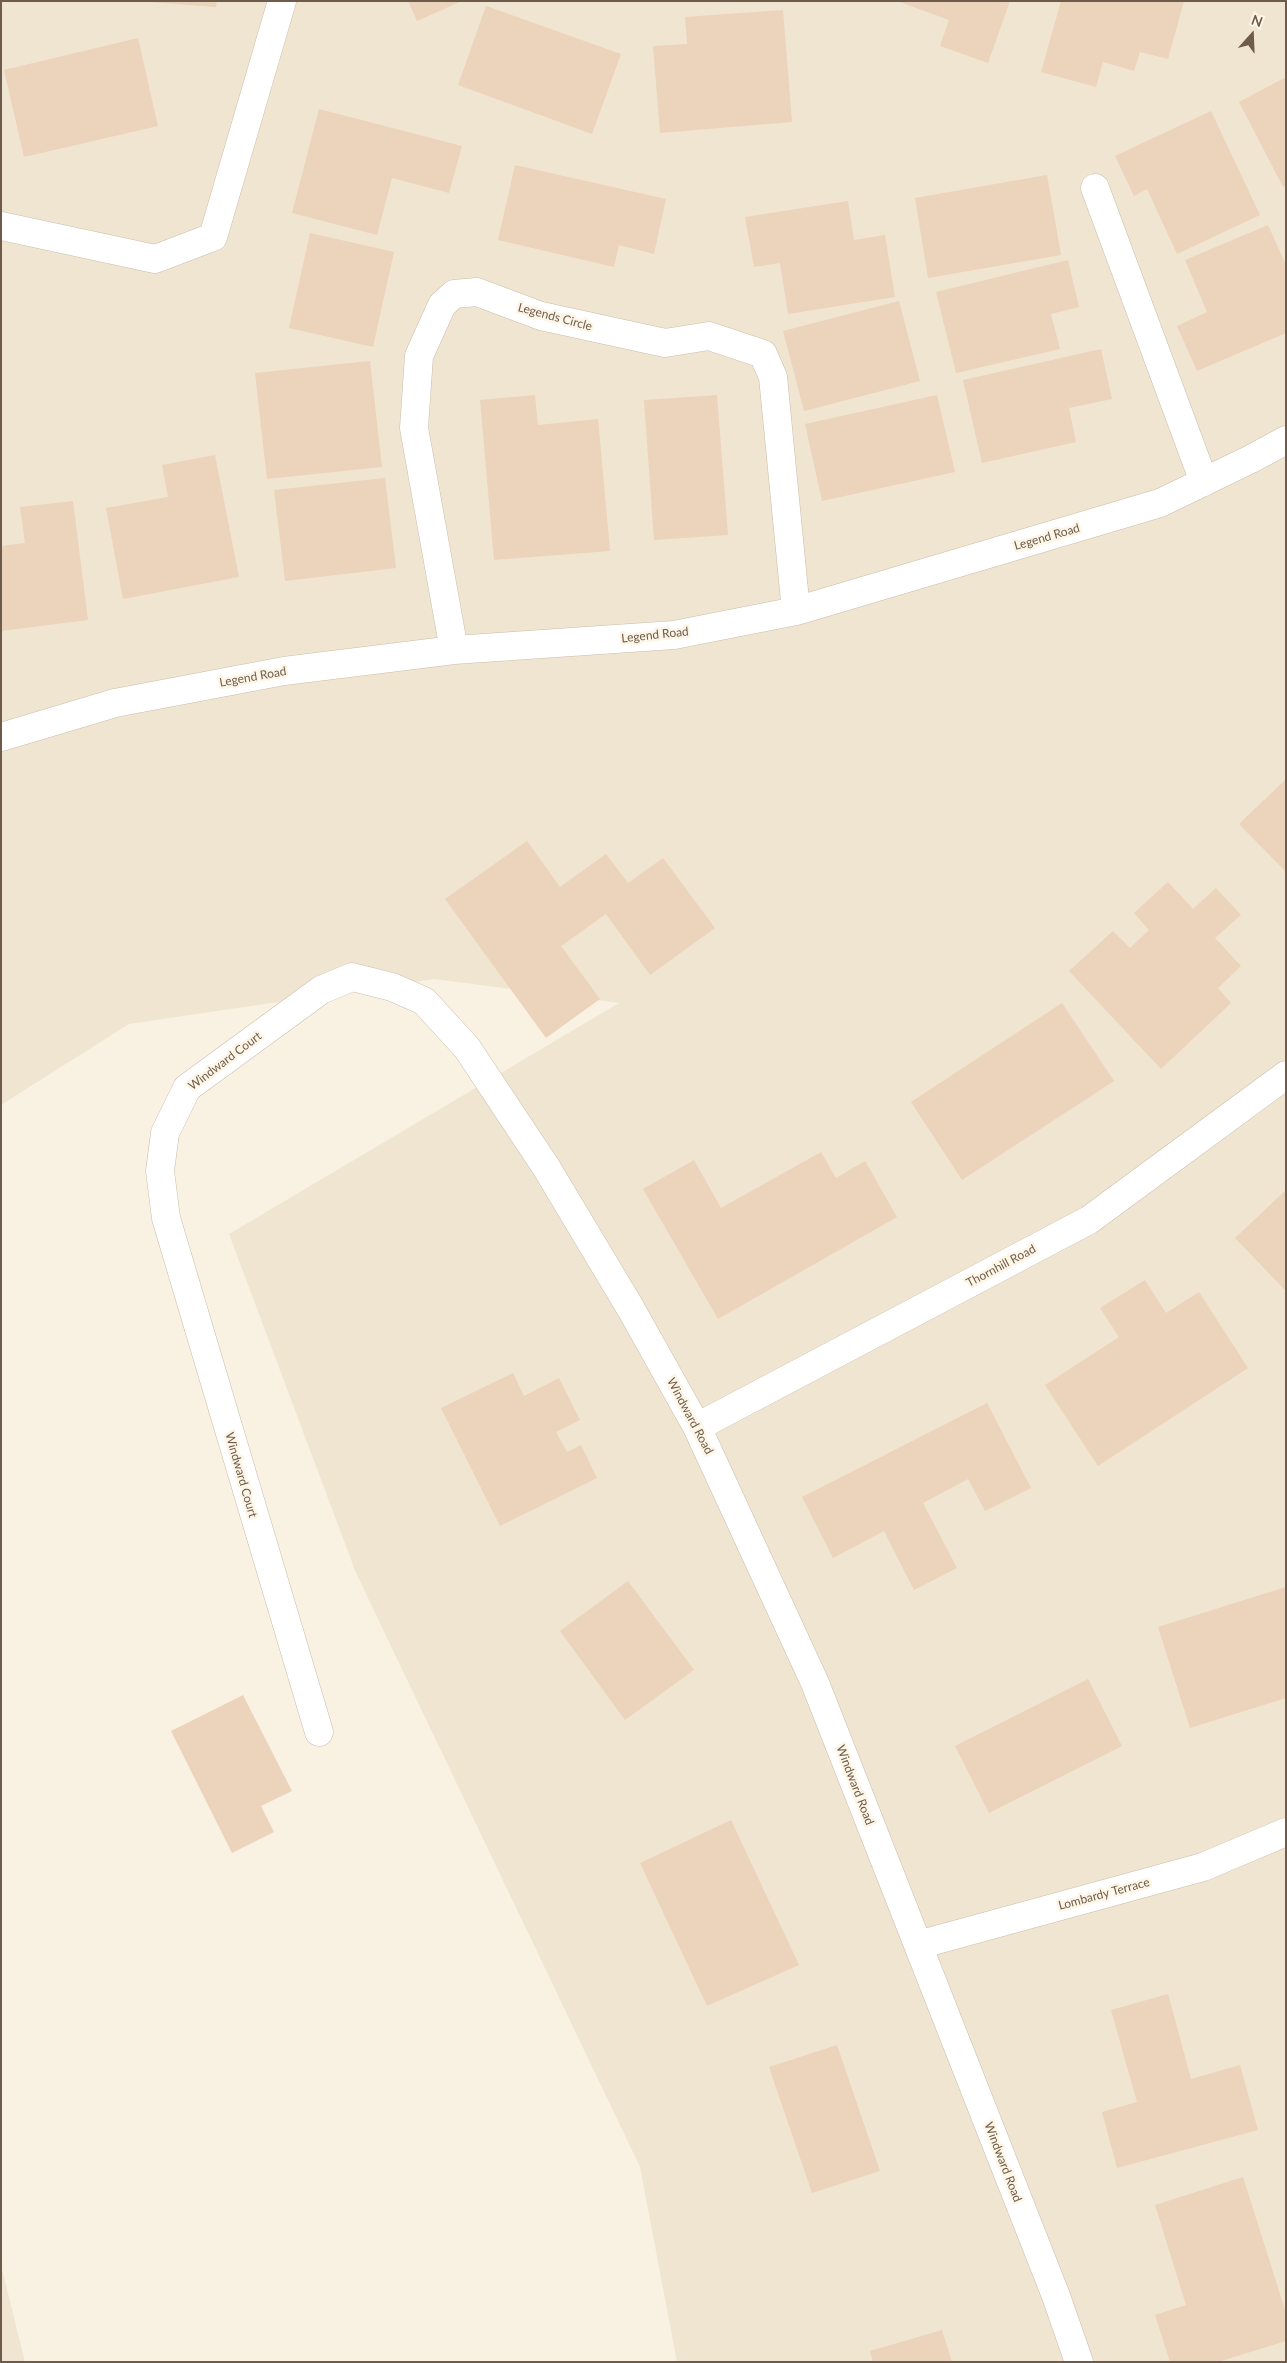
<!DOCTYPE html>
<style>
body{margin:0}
#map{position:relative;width:1287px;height:2363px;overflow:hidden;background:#f9f2e2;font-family:Lato,sans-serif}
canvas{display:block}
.frame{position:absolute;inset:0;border:2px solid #6e5b4b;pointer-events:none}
.north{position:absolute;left:1227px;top:10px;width:50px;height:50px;-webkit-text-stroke:4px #fdf6e7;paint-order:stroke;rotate:20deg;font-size:14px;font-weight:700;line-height:20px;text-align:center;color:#6e5b4b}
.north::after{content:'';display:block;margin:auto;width:18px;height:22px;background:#6e5b4b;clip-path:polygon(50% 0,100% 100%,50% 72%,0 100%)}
</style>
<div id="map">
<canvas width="1287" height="2363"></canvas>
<div class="frame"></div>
<div class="north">N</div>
</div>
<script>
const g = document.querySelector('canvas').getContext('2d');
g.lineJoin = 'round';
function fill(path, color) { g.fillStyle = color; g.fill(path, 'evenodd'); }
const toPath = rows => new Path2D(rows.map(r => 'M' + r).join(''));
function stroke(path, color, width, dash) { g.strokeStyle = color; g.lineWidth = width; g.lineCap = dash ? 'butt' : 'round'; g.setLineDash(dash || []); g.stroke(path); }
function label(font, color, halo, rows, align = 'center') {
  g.font = font + ' Lato,sans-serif'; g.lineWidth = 5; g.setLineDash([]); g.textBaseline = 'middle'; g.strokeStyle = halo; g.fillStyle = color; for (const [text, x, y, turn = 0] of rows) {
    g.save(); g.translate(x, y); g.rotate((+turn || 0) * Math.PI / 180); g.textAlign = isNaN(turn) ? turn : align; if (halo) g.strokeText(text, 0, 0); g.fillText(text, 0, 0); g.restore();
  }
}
const residential = toPath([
 [1,1,1286,1,1286,2362,677,2362,640,2167,356,1573,229,1234,619,1003,434,979,129,1024,1,1105],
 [1,2265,25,2362,1,2362]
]);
const building = toPath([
 [135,1,217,1,216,7],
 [408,1,462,1,417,21],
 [897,1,1010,1,988,63,940,46,949,20],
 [1061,1,1184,1,1168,59,1140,52,1134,71,1103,62,1096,87,1041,72],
 [486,6,621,54,592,134,458,85],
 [783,10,792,122,660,133,653,46,687,44,685,17],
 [138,38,158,126,24,157,4,70],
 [1286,77,1286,185,1283,187,1239,102],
 [319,109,462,146,449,193,392,178,377,235,292,213],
 [1211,111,1260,215,1177,254,1147,189,1134,196,1115,156],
 [515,165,666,199,654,254,619,245,614,267,498,240],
 [1047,175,1061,255,928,278,915,198],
 [848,201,854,240,885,235,895,297,788,314,780,263,754,267,745,217],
 [1268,225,1286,265,1286,333,1197,371,1177,326,1207,312,1185,260],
 [310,233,394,252,373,347,289,328],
 [1068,260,1079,307,1051,314,1060,349,956,373,936,292],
 [899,301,920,381,804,411,783,331],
 [1101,349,1112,399,1069,408,1076,442,982,463,963,380],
 [370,361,382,467,267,479,255,373],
 [535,395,538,425,598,419,610,551,494,560,480,400],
 [717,395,728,535,654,540,644,400],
 [937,395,955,472,822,501,805,424],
 [215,455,239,577,123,599,106,508,168,497,162,465],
 [385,478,396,568,285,581,274,490],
 [73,501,88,620,1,631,1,546,25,543,20,507],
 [1286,779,1286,872,1239,824],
 [527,841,560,887,606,854,628,883,663,858,715,928,650,975,606,914,561,946,600,999,546,1038,445,899],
 [1168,882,1193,909,1216,888,1241,915,1215,938,1241,966,1218,988,1231,1003,1161,1069,1069,971,1113,931,1130,948,1149,930,1134,913],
 [1062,1003,1114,1081,962,1180,911,1102],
 [821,1152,836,1178,865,1161,897,1217,718,1319,643,1189,694,1160,721,1208],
 [1286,1190,1286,1291,1235,1238],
 [1145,1280,1166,1313,1199,1292,1248,1368,1098,1466,1045,1385,1119,1337,1100,1308],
 [513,1373,524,1396,559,1378,580,1420,556,1432,567,1452,581,1445,597,1478,500,1526,441,1408],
 [987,1403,1031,1488,985,1511,968,1479,923,1503,957,1568,914,1590,884,1531,833,1558,802,1497],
 [628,1581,694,1670,625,1720,560,1631],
 [1286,1587,1286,1698,1190,1728,1158,1627],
 [1088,1679,1122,1746,989,1813,955,1746],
 [243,1695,292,1791,261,1806,274,1832,232,1853,171,1731],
 [731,1820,799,1965,707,2006,640,1863],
 [1168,1994,1191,2079,1240,2065,1258,2130,1117,2168,1102,2112,1137,2102,1111,2010],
 [837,2045,880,2171,812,2193,769,2067],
 [1243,2177,1286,2313,1286,2341,1218,2362,1170,2362,1155,2315,1186,2305,1155,2205],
 [942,2330,952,2362,873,2362,870,2351]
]);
const minor = toPath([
 [1095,188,1204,482],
 [1,226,155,259,213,237,282,1],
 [454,650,414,428,419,356,442,305,454,294,477,292,541,316,665,343,709,336,763,354,773,377,796,611],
 [1,737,115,703,284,671,454,650,674,635,796,611,1160,503,1251,459,1286,440],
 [697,1427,1089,1220,1286,1075],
 [319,1732,166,1218,160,1171,165,1133,187,1088,321,990,352,977,392,987,424,1001,467,1048,546,1167,631,1309,697,1427,815,1683,1056,2296,1079,2362],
 [918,1945,1203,1867,1286,1832]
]);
const streetNames = [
 ["Legends Circle",555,317,15],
 ["Legend Road",1047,537,-16],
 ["Legend Road",655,635,-6],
 ["Legend Road",253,677,-10],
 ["Windward Court",225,1061,-37],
 ["Thornhill Road",1001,1266,-28],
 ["Windward Road",690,1416,62],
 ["Windward Court",241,1475,74],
 ["Windward Road",855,1785,69],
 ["Lombardy Terrace",1104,1894,-15],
 ["Windward Road",1003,2162,69]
];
fill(residential, '#f0e5d1');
fill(building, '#ecd3bc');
stroke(minor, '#cbbdac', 29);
stroke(minor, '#fff', 28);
label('12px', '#6e5b4b', '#fdf6e7', streetNames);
</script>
